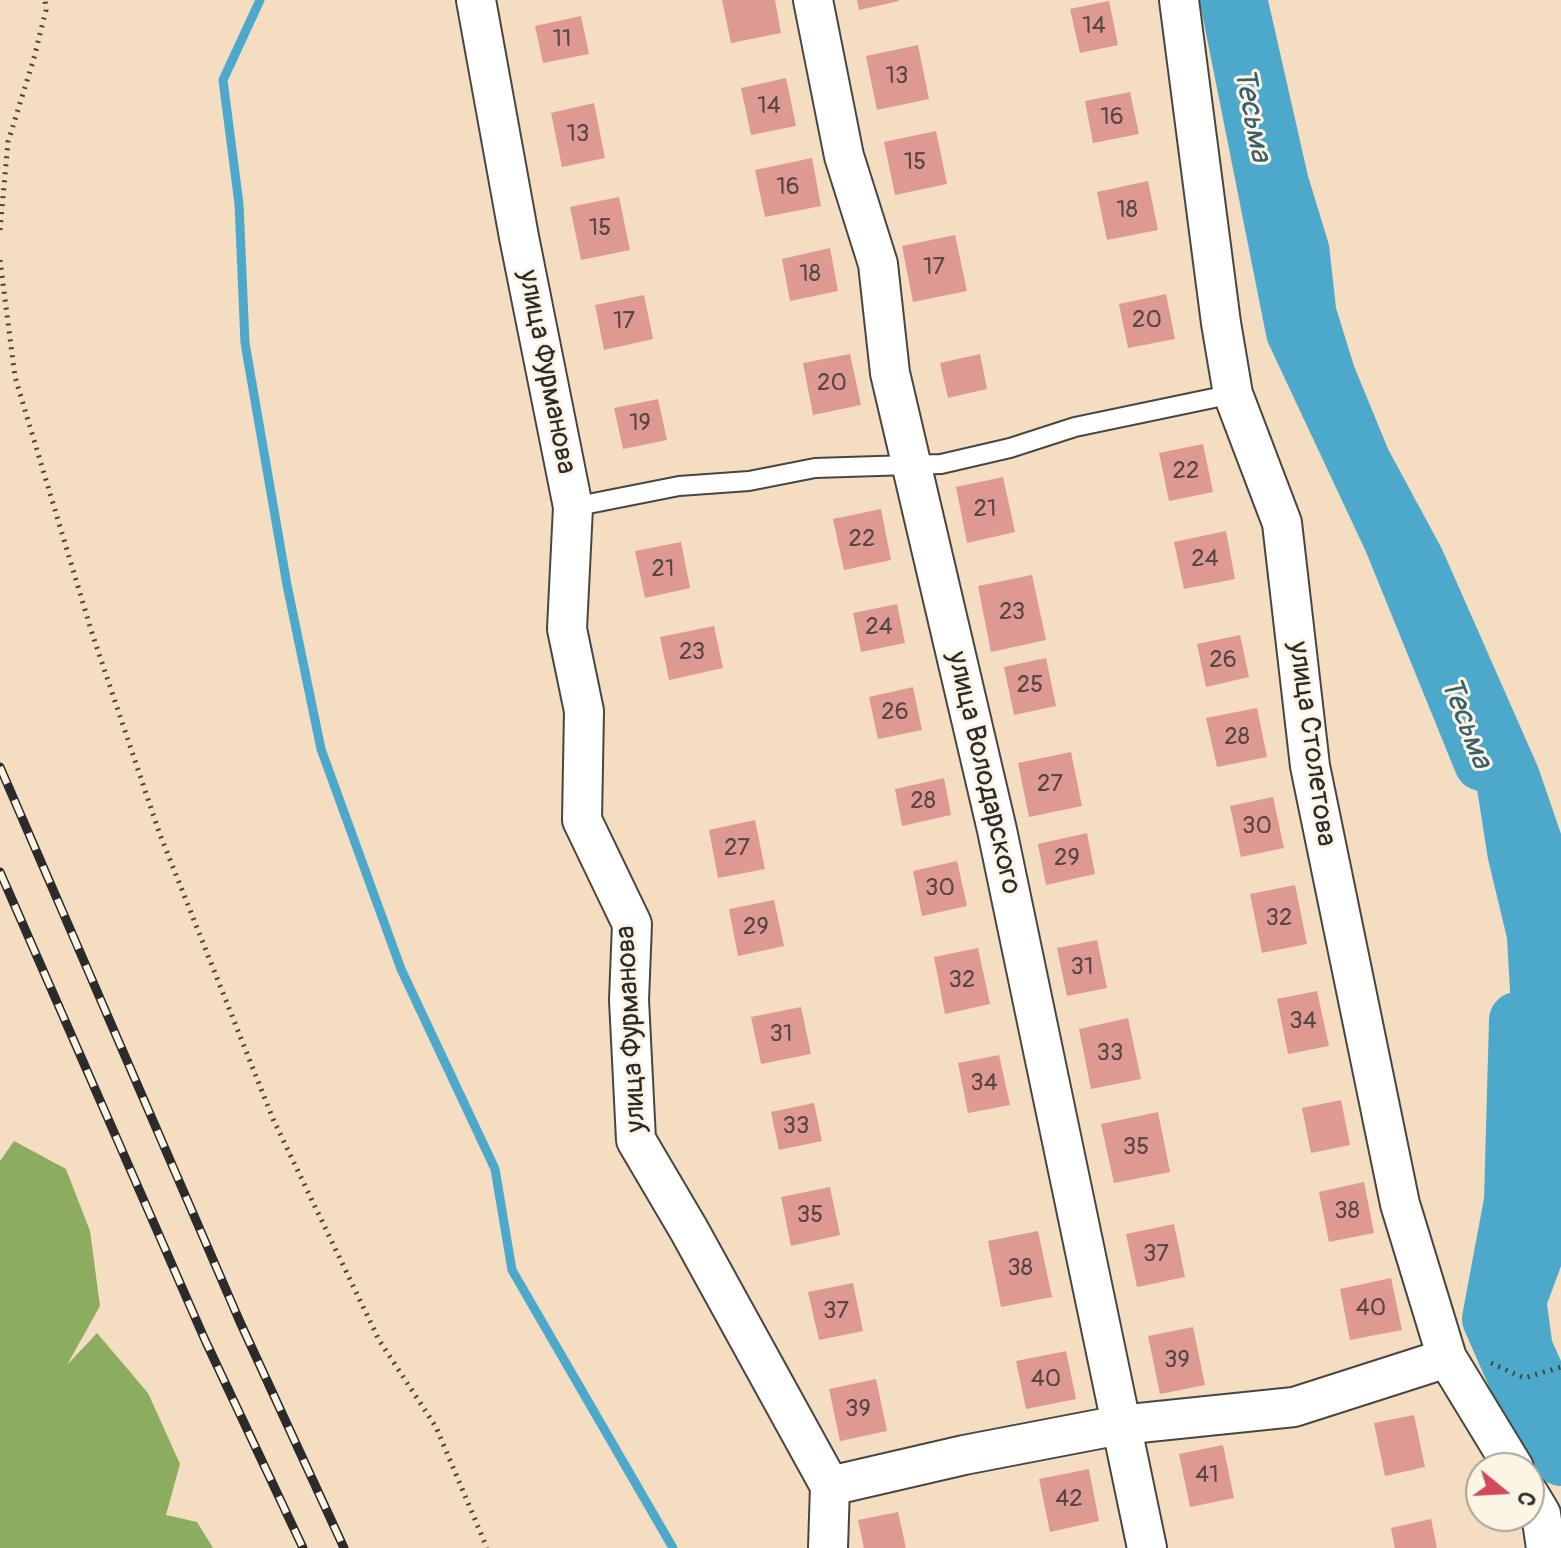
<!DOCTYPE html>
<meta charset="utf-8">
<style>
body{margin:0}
#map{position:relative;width:1561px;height:1548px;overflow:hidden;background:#f4ddc0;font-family:Pangolin,sans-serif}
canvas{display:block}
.north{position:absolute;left:1465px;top:1452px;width:80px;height:80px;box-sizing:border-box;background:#fcf5e5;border:2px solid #a8a49b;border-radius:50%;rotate:108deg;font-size:22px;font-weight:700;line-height:32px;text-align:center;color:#2b2b2b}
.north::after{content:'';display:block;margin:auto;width:28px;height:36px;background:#d1495b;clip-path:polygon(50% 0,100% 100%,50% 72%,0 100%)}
</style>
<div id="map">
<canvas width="1561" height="1548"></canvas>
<div class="north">С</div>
</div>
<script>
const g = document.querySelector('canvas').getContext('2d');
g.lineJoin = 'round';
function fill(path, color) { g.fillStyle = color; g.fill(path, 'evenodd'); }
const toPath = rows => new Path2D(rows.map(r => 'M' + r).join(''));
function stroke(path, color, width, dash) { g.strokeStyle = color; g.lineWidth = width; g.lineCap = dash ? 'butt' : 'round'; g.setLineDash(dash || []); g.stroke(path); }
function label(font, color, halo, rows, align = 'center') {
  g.font = font + ' Pangolin,sans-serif'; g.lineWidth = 6; g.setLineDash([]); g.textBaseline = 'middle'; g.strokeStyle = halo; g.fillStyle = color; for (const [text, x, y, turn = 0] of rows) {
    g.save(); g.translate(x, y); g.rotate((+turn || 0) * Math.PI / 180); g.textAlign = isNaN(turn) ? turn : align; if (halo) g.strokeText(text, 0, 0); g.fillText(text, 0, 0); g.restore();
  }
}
const forest = toPath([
 [14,1141,66,1169,90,1231,100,1306,67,1365,97,1333,148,1393,180,1464,166,1515,197,1522,213,1548,0,1548,0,1161]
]);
const water = toPath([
 [1231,0,1268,0,1308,176,1329,245,1336,308,1354,366,1388,449,1442,549,1538,767,1561,834,1561,1266,1547,1304,1552,1341,1561,1361,1561,1448,1546,1415,1514,1362,1506,1327,1502,1285,1505,1222,1518,1130,1507,938,1488,859,1474,770,1451,681,1415,577,1344,438,1322,390,1316,367,1303,356,1286,303,1264,204,1248,90]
]);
const stream = toPath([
 [260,0,223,80,239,204,245,343,287,585,321,749,401,969,495,1169,512,1270,673,1548]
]);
const river = toPath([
 [1228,0,1294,332,1391,539,1482,763],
 [1517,1020,1512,1201,1490,1319,1540,1433,1561,1458]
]);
const building = toPath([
 [722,0,775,0,781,33,731,43],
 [857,0,899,0,899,1,859,10],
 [1109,1,1118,45,1080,53,1070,9],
 [581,16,589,54,543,63,535,26],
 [918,45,929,99,877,110,866,56],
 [786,78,796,126,751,135,741,88],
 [1130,92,1139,134,1093,143,1085,101],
 [594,103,605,158,562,167,551,113],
 [936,131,947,184,895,195,884,142],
 [812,158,821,206,765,217,755,170],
 [1148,181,1158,230,1107,240,1097,192],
 [619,197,630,250,581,260,570,207],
 [955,235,967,291,913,302,902,246],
 [830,248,838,291,790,301,782,259],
 [1166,294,1175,339,1128,348,1119,304],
 [644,295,653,339,604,350,595,305],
 [850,354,861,405,813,415,803,363],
 [980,354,987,389,948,398,940,363],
 [658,399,667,440,623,449,614,408],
 [1203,444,1213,492,1169,501,1159,453],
 [1003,477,1015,532,967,543,956,487],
 [881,509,891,560,844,570,833,519],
 [1226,531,1235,579,1184,589,1174,542],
 [681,542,690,588,645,598,635,551],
 [1032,575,1046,640,991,652,978,586],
 [897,604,905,643,861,652,853,613],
 [714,626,723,668,669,680,660,637],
 [1240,635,1249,677,1206,687,1197,644],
 [1046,658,1056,706,1014,715,1004,667],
 [913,687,922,730,878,739,869,697],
 [1257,708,1267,757,1217,767,1206,718],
 [1071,752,1082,806,1029,817,1018,763],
 [944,778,951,815,902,826,895,789],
 [1273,797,1284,848,1241,857,1230,806],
 [755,820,765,869,718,878,709,830],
 [1087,833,1095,874,1046,885,1038,844],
 [957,861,967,906,922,916,913,871],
 [1295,885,1307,944,1262,953,1250,894],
 [774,900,784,946,738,956,729,909],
 [1097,940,1107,988,1067,996,1057,948],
 [978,948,990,1004,945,1014,934,957],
 [1317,991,1329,1046,1288,1054,1277,999],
 [801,1007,811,1054,761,1064,751,1017],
 [1128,1018,1141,1079,1091,1089,1079,1029],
 [999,1055,1010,1105,968,1113,958,1063],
 [1341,1100,1350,1145,1311,1153,1302,1108],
 [814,1103,822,1141,779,1150,771,1112],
 [1158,1112,1170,1172,1114,1183,1101,1124],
 [1364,1182,1374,1233,1329,1242,1319,1192],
 [830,1187,840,1235,791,1246,781,1197],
 [1174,1224,1185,1277,1137,1287,1126,1234],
 [1038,1231,1052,1297,1001,1307,988,1241],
 [1391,1278,1402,1330,1350,1340,1340,1289],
 [853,1283,863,1331,819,1340,808,1292],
 [1193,1327,1205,1385,1160,1394,1148,1336],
 [1066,1351,1076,1399,1026,1409,1016,1361],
 [876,1379,887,1431,840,1441,829,1389],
 [1414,1415,1425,1467,1385,1476,1374,1423],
 [1223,1445,1234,1498,1190,1507,1179,1454],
 [1089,1469,1099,1521,1050,1532,1039,1479],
 [898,1512,906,1548,864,1548,858,1520],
 [1431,1519,1437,1548,1395,1548,1391,1528]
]);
const path = toPath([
 [0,230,8,142,34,58,46,10,45,0],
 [0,260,15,377,92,633,159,832,273,1119,379,1340,436,1427,487,1548],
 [1491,1363,1524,1378,1561,1367]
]);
const service = toPath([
 [573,507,679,486,749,481,815,468,941,464,1010,448,1075,427,1233,394]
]);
const minor = toPath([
 [476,0,519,237,573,507,567,629,584,711,582,820,632,924,629,1000,636,1140,689,1230,830,1486,828,1548],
 [813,0,844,156,878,264,890,373,997,830,1147,1548],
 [1179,0,1221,323,1233,394,1282,523,1310,766,1400,1204,1447,1358,1514,1468],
 [830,1486,964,1455,1120,1425,1294,1407,1447,1358],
 [1529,1494,1541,1514,1546,1548]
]);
const rail = toPath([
 [0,767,240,1322,344,1548],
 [0,872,205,1340,303,1548]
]);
const numberNames = [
 ["14",1094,27],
 ["11",562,40],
 ["13",897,77],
 ["14",769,107],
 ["16",1112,118],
 ["13",578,135],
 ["15",915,163],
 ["16",788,188],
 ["18",1127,211],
 ["15",600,229],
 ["17",934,268],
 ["18",810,275],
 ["20",1147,321],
 ["17",624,322],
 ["20",832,384],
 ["19",640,424],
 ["22",1186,472],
 ["21",985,510],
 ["22",862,540],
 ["24",1205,560],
 ["21",663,570],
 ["23",1012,613],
 ["24",879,628],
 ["23",692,653],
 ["26",1223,661],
 ["25",1030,686],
 ["26",895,713],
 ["28",1237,738],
 ["27",1050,785],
 ["28",923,802],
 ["30",1257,827],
 ["27",737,849],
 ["29",1067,859],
 ["30",940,889],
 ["32",1279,919],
 ["29",756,928],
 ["31",1082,968],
 ["32",962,981],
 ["34",1303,1022],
 ["31",781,1035],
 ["33",1110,1054],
 ["34",984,1084],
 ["33",796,1127],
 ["35",1136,1148],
 ["38",1347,1212],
 ["35",810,1216],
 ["37",1156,1255],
 ["38",1020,1269],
 ["40",1371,1309],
 ["37",836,1312],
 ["39",1177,1361],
 ["40",1046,1380],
 ["39",858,1410],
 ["41",1207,1476],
 ["42",1069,1500]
];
const streetNames = [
 ["улица Фурманова",546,372,79],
 ["улица Столетова",1311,744,82],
 ["улица Володарского",983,773,77],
 ["улица Фурманова",632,1029,-93]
];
const waterNames = [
 ["Тесьма",1251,115,79],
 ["Тесьма",1465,723,69]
];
fill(forest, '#8cac60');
fill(water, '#4ca9cb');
stroke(stream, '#4ca9cb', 9);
stroke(river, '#4ca9cb', 56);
fill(building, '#df9993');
stroke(service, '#494641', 22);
stroke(minor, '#494641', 42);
stroke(path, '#494641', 5, [2, 6]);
stroke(service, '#fff', 18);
stroke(minor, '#fff', 38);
stroke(rail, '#2b2b2b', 9);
stroke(rail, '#fcf5e5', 6, [18]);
label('24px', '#584645', null, numberNames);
label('28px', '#2b2b2b', '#fcf5e5', streetNames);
label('italic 30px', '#385d6b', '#fcf5e5', waterNames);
</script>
